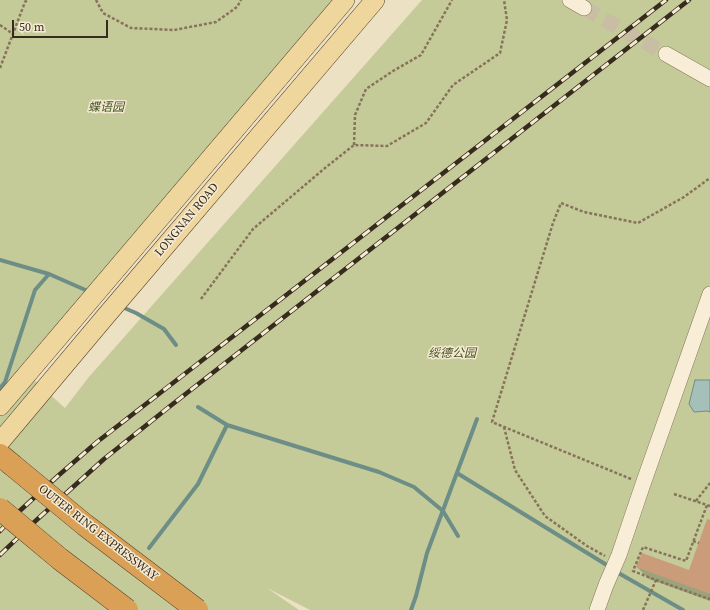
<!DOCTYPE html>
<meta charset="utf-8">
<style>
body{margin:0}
#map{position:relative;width:710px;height:610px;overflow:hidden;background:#ede1c4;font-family:"Source Serif 4",serif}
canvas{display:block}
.scale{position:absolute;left:12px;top:20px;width:96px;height:18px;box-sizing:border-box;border:2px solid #372b1e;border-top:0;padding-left:5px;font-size:12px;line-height:14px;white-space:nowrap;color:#372b1e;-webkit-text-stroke:3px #f5ebd3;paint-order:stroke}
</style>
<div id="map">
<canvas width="710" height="610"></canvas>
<div class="scale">50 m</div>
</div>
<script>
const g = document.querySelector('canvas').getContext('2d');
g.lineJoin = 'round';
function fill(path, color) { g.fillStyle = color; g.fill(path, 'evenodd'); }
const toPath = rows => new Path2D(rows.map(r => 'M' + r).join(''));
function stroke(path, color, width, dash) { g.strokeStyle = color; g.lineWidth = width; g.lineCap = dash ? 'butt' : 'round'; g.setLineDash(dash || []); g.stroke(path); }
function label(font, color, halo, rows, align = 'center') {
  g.font = font + ' "Source Serif 4","Noto Sans SC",serif'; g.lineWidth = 3; g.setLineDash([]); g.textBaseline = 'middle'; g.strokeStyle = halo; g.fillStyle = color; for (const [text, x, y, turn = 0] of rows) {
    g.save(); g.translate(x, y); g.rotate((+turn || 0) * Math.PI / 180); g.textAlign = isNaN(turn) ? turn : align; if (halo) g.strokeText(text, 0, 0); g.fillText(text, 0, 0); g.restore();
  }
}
const green = toPath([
 [0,0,342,0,20,367,65,408,88,378,422,0,710,0,710,610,310,610,267,588,299,610,0,610]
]);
const water = toPath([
 [695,380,710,380,710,412,707,411,694,412,689,404,695,380]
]);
const shadow = toPath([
 [710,521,710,601,649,579,637,567,689,572]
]);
const stream = toPath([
 [0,260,49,274,90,292],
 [122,307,136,313,164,329,176,345],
 [0,388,5,382,35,290,49,274],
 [198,407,227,425,379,472,414,487,443,511,458,536],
 [457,473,610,567],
 [149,548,198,484,227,425],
 [615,571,683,610],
 [411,610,416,596,427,553,477,419]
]);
const building = toPath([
 [707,519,710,520,710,594,636,567,642,553,689,570]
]);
const minorTunnel = toPath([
 [584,8,666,54]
]);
const path = toPath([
 [96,0,103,13,131,28,174,30,216,22,237,7,241,0],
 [0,25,13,34],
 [0,68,25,2,27,0],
 [354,145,355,115,366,89,393,71,421,55,452,0],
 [201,299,253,229,325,168,354,145,387,146,426,123,453,85,500,53,507,20,504,0],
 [504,427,515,470,545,516,587,546,605,556],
 [631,479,492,422,553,223,561,203,584,212,638,223,684,197,710,178],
 [674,494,710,506],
 [696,501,710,483],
 [693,541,699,543],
 [656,580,709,599,710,595],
 [643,610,656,580,633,571,643,547,686,561,707,505]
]);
const minor = toPath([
 [570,0,584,8],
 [666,54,710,79],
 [597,610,606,585,619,555,643,484,710,294]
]);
const major = toPath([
 [0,406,345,0],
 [0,442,105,317,375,0]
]);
const highway = toPath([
 [0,455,11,464]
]);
const rail = toPath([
 [0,531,13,517,59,475,97,442,666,0],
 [0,555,31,525,104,459,169,407,689,0]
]);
const highwayBridge = toPath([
 [11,464,85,525,197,610],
 [0,509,60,559,127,610]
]);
const parkNames = [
 ["蝶语园",106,108],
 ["绥德公园",452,354]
];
const streetNames = [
 ["LONGNAN ROAD",187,220,-50],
 ["OUTER RING EXPRESSWAY",98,533,38]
];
fill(green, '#c4cb98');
fill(water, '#a5c0b8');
stroke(water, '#6d8e86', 1);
fill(shadow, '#0003');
stroke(stream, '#6d8e86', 4);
fill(building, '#ca9c7a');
stroke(minorTunnel, '#c9bda3', 15, [15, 8]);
stroke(minor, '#87735b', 16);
stroke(major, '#55412f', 20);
stroke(highway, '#55412f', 23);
stroke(path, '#87735b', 2.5, [3, 2]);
stroke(minor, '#f8eed7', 15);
stroke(major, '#efd69c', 19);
stroke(highway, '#daa156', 22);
stroke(rail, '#372b1e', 4.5);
stroke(rail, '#f5ebd3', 3, [9]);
stroke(highwayBridge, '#55412f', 23, []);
stroke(highwayBridge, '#daa156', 22);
label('italic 12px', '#475325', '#f5ebd3', parkNames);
label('12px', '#372b1e', '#f5ebd3', streetNames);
</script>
